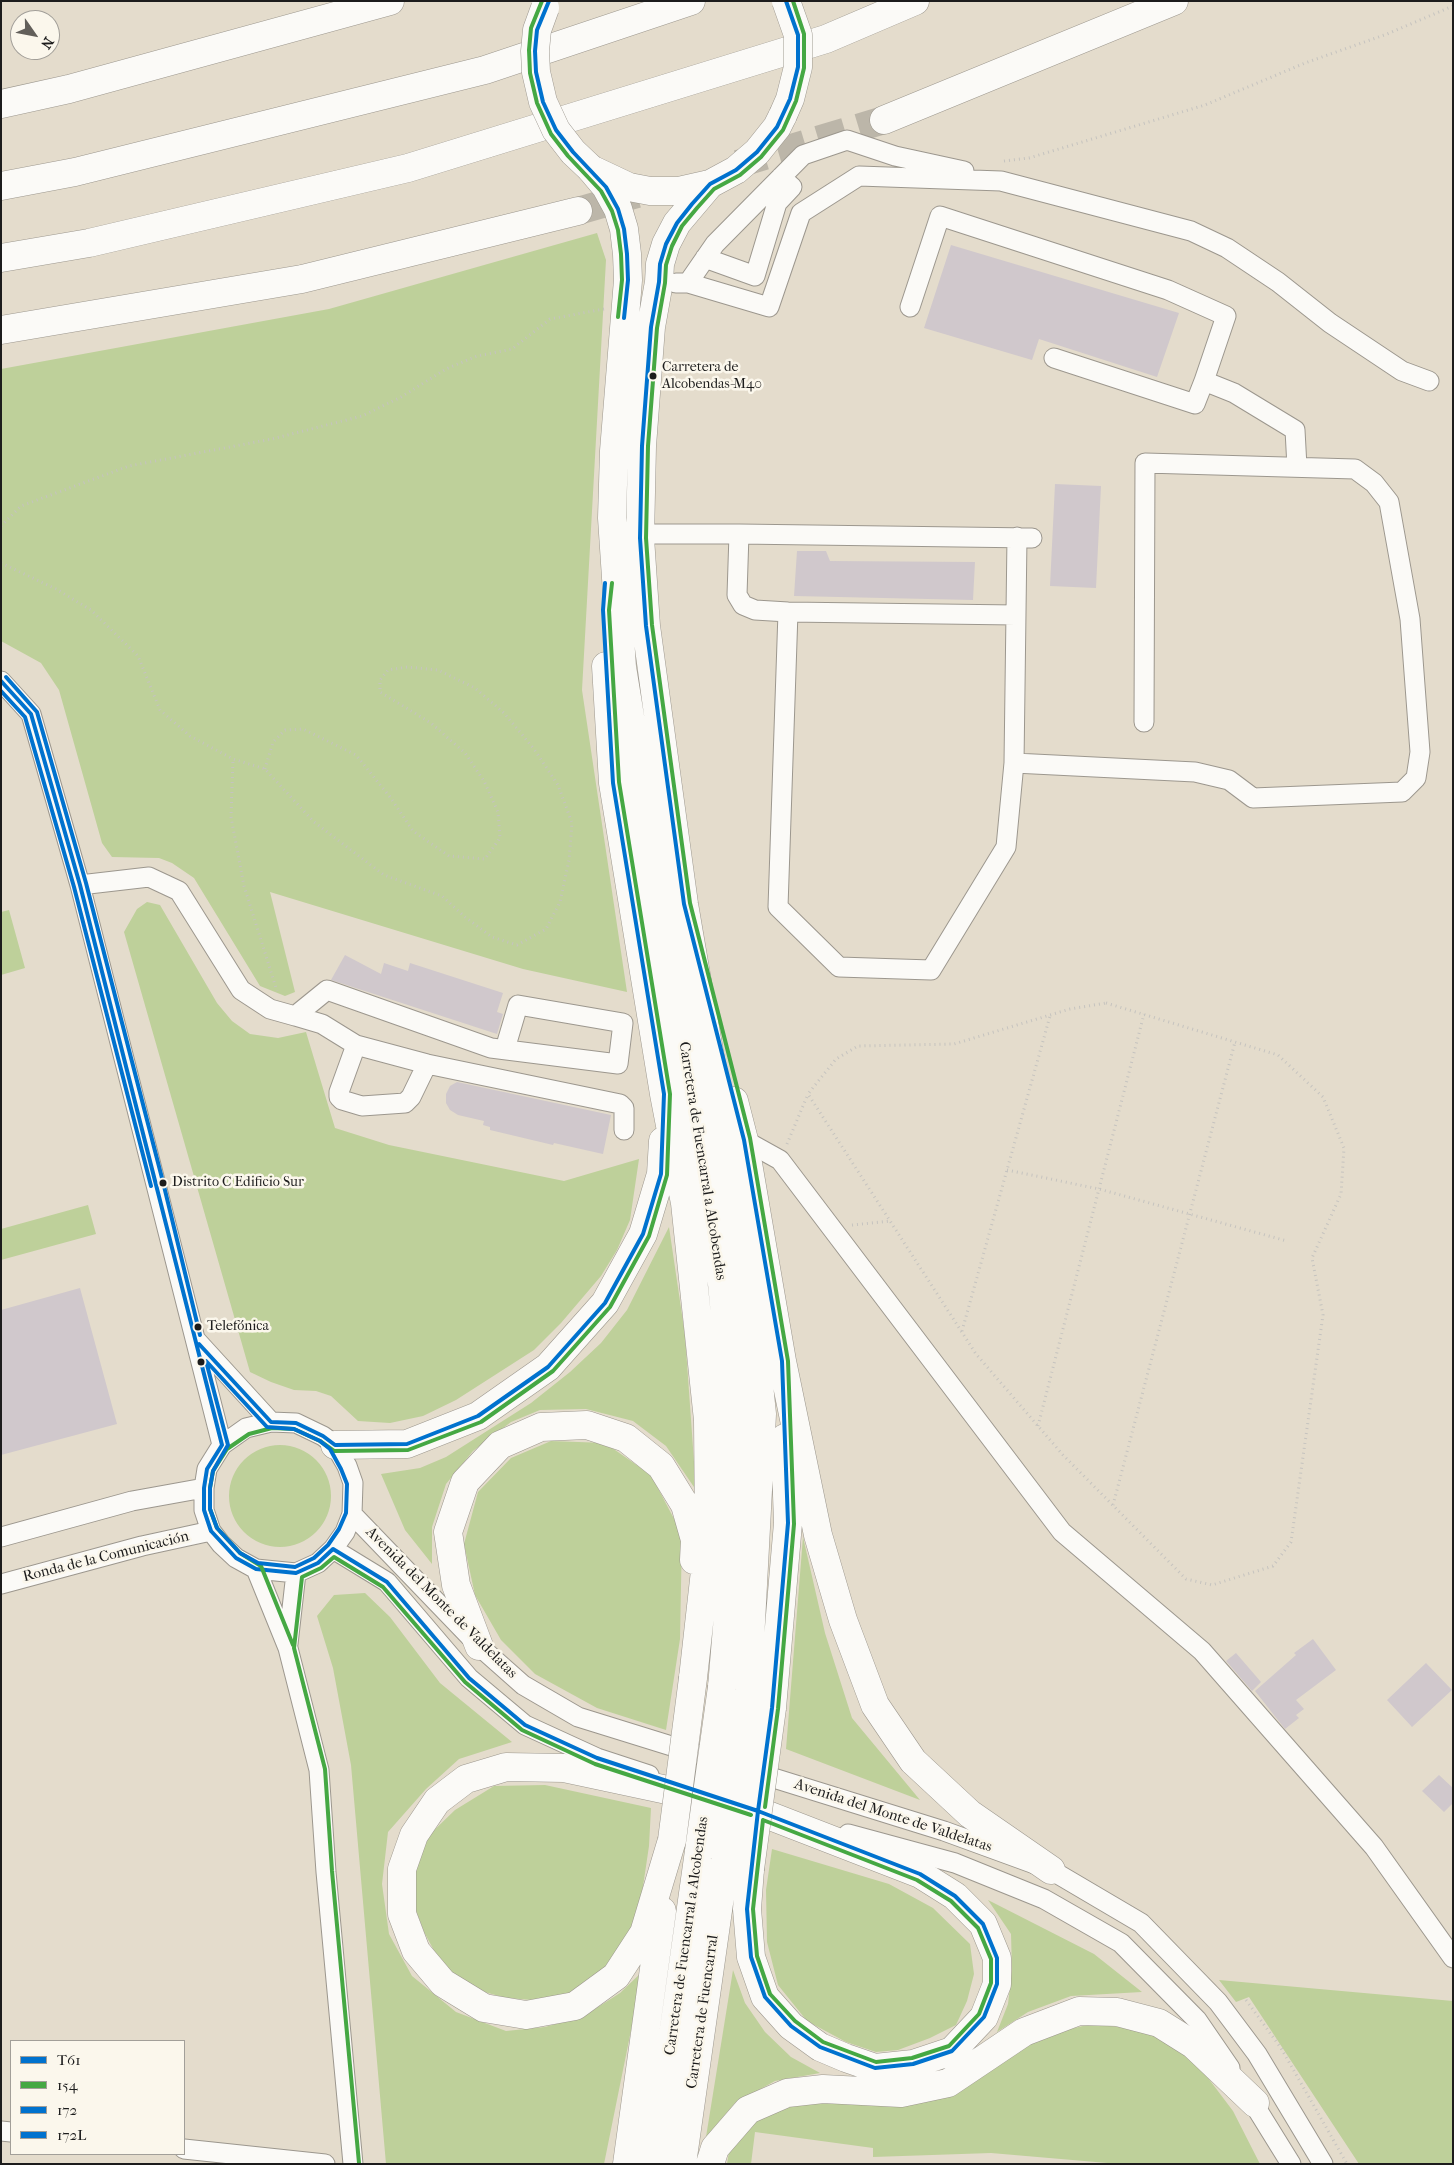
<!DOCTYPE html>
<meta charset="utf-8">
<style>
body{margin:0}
#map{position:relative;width:1454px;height:2165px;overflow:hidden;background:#e4dccc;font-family:"IM FELL French Canon",serif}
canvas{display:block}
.frame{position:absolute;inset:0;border:2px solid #1c1c1c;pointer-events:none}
.legend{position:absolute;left:10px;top:2040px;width:175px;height:115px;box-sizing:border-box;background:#fbf7ec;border:1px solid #a29f99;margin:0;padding:6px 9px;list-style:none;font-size:15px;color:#1c1c1c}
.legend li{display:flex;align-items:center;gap:10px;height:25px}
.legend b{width:25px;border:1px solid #a29f99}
.north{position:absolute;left:10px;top:10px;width:50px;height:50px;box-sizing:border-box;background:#fbf7ec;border:1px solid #a29f99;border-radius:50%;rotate:123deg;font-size:14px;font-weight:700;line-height:20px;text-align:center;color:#1c1c1c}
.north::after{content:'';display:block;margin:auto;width:18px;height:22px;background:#625f5a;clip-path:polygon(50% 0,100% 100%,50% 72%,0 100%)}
</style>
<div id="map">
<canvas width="1454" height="2165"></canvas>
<div class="frame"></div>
<ul class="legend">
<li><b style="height:6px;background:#0072ce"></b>T61</li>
<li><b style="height:6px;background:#45a843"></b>154</li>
<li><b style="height:6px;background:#0072ce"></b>172</li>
<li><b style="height:6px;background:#0072ce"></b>172L</li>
</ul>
<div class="north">N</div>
</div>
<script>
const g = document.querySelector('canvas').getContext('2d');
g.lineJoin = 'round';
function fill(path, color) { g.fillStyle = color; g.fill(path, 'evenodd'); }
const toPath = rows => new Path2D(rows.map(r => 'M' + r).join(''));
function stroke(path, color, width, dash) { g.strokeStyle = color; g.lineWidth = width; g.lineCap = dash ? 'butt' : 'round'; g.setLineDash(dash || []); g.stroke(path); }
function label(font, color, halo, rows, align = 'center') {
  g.font = font + ' "IM FELL French Canon",serif'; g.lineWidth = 5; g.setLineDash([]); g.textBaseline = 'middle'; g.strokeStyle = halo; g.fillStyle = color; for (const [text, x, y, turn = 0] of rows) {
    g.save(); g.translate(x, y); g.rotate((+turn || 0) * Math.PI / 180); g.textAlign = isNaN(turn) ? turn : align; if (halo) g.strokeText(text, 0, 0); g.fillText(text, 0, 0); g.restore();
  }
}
const green = toPath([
 [597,233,606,260,582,690,627,992,523,969,270,892,295,992,285,996,260,986,194,878,172,863,159,858,112,857,102,843,59,690,41,663,1,641,1,369,329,309],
 [147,902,160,905,217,1003,232,1021,250,1034,278,1038,306,1032,335,1128,389,1145,564,1181,639,1159,630,1220,617,1250,601,1276,561,1323,534,1350,456,1400,423,1416,390,1423,358,1421,331,1396,316,1391,294,1390,271,1382,250,1372,124,932,137,909],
 [9,910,25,968,1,975,1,912],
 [88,1205,96,1234,1,1260,1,1229],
 [669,1227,685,1335,696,1490,666,1446,633,1421,586,1409,540,1410,511,1422,473,1451,446,1484,432,1527,432,1564,405,1530,381,1474,420,1468,446,1457,531,1403,570,1372,601,1343,627,1310],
 [551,1441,605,1443,651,1475,682,1534,680,1639,666,1730,597,1708,535,1674,501,1640,475,1595,464,1544,478,1492,511,1458],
 '229 1496a51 51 0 1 1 102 0a51 51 0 1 1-102 0Z',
 [803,1537,825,1633,852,1718,920,1800,786,1749],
 [365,1593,390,1617,440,1683,512,1742,459,1759,426,1789,388,1832,382,1884,389,1934,412,1976,456,2012,506,2031,545,2027,584,2016,620,1993,643,1971,604,2164,386,2164,351,1765,333,1668,317,1616,334,1595],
 [545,1785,651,1808,649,1846,638,1920,608,1965,588,1983,565,1995,533,2000,506,1998,474,1989,444,1969,424,1932,414,1905,415,1873,426,1838,455,1810,494,1786],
 [772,1849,889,1884,933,1908,970,1944,974,1974,967,2001,956,2025,930,2038,898,2050,876,2052,846,2042,807,2021,778,1985,767,1942,766,1890],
 [988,1900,1094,1954,1142,1992,1071,1996,1028,2012,997,2032,1008,2004,1012,1970,1011,1934],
 [733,1970,745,2003,765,2032,791,2057,820,2073,775,2081,735,2103,706,2137],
 [1219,1980,1453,2001,1453,2164,1359,2164,1249,1997,1236,2002],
 [1091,2024,1138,2029,1178,2048,1202,2070,1233,2111,1260,2164,1119,2164,991,2153,873,2157,873,2148,755,2132,751,2164,727,2164,730,2145,760,2115,803,2102,919,2101,1034,2038]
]);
const building = toPath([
 [951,245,1179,313,1157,377,1039,339,1032,360,924,328],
 [1055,484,1101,486,1096,588,1050,586],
 [797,551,826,551,830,561,975,562,973,600,794,596],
 [345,955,381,974,384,963,408,971,410,963,503,993,497,1012,503,1014,497,1034,331,980],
 [457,1082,611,1115,603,1154,554,1143,553,1145,490,1130,490,1127,483,1125,484,1121,458,1115,450,1110,446,1103,446,1094,450,1086],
 [80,1288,117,1424,1,1455,1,1310],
 [1313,1639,1336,1670,1296,1700,1304,1709,1296,1715,1299,1718,1285,1729,1255,1691,1296,1655,1294,1653],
 [1236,1653,1261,1682,1252,1691,1226,1661],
 [1426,1663,1452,1690,1412,1727,1387,1700],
 [1439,1775,1453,1788,1453,1803,1444,1812,1422,1791]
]);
const highwayTunnel = toPath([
 [738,164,884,120],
 [578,211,637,194]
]);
const path = toPath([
 [1004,161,1029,158,1205,105,1305,63,1387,34,1453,6],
 [1,526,21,506,129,466,272,439,362,416,401,397,446,369,477,356,512,349,550,319,604,309],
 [1,563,56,589,91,610,138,656,160,710,190,736,233,759],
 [265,769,273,742,285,730,303,729,356,755,390,797,413,831,449,856,485,859,500,838,498,812,484,781,465,753,431,723,380,692,380,680,388,670,407,667,438,670,475,688,504,713,534,749,558,785,572,823,569,860,560,902,546,929,517,945,492,937,465,917,442,896,384,875,314,822,265,769,233,759,231,817,244,886,277,991],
 [1106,1003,1278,1055,1323,1097,1344,1148,1341,1194,1312,1258,1323,1315,1291,1542,1273,1566,1212,1585,1186,1579,1063,1455,976,1354,808,1094,836,1059,858,1046,954,1044,1070,1009,1106,1003],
 [787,1144,808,1094],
 [1007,1170,1099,1189,1287,1241],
 [852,1225,891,1221],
 [962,1331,1050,1016],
 [1038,1426,1144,1014],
 [1113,1505,1235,1042],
 [1246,2000,1281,2048,1347,2164]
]);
const minor = toPath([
 [705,258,755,276,777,203,792,187,781,177],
 [676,283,688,283,715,244,803,155,847,140,895,156,964,171],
 [688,283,769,307,801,213,859,176,1001,181,1191,231,1227,248,1278,282,1330,323,1402,371,1429,381],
 [910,307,940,216,1168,290,1226,316,1204,381,1234,393,1295,430,1297,467],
 [1054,358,1195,404,1204,381],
 [640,534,739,534,737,595,743,605,755,610,788,612,1016,615],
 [739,534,1032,538],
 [788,612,778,907,839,967,931,970,1006,847,1014,763,1195,772,1229,780,1253,798,1402,792,1416,778,1420,752,1410,619,1389,502,1374,483,1355,469,1145,463,1144,722],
 [1,681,31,714,80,885,222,1445],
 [1014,763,1017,537],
 [80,885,149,877,179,891,241,990,270,1009,295,1016,327,990,491,1048,618,1064,623,1023,518,1005,505,1049],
 [295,1016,322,1024,356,1045,427,1064,620,1104,624,1108,624,1130],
 [356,1045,339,1092,339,1097,342,1100,362,1106,405,1103,411,1097,427,1064],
 [744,1140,780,1160,1062,1532,1202,1651,1374,1847,1453,1958],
 [196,1340,271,1422],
 [271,1422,296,1423,323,1436,335,1445,347,1466,353,1483,352,1514,345,1532,333,1549,318,1563,296,1573,256,1569,236,1558,221,1544,211,1531,204,1510,204,1488,207,1469,222,1445,246,1428,271,1422],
 [352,1514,479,1646,523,1685,578,1717,723,1762],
 [1,1537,132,1501,204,1488],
 [333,1549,387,1582,469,1678,525,1725,597,1758,649,1775],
 [256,1569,288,1648,319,1770,326,1872,353,2164],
 [1,1584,142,1546,211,1531],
 [288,1644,296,1573],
 [751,1771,944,1831,1051,1870,1141,1923,1218,2002,1257,2054,1323,2164],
 [848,1834,955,1863,1044,1899,1121,1943,1197,2020,1230,2068],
 [1247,2093,1291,2164],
 [1,2131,11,2132],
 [184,2149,325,2164]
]);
const highway = toPath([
 [1,104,69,89,390,1],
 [884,120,1174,1],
 [590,168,606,187,618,209,624,229,627,254,628,280,614,451,612,518,622,667,722,1284,735,1419,735,1532,722,1687],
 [593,170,629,187,650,191,679,191,710,184,736,170,757,152,777,127,783,115],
 [710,184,677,223,666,244,660,264,659,282,651,327,642,446,640,538,646,626,684,904,749,1286,762,1414,747,1698],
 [1,186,75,172,485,70,691,1],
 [1,258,89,243,408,168,826,39,915,1],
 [1,330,302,279,578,211],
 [606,666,613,783,664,1094,685,1203,708,1420,709,1535,693,1678],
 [734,1101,744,1140,782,1361,818,1535,843,1620,875,1705,913,1761,970,1814,1051,1870],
 [335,1445,407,1444,478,1416,548,1367,605,1303,643,1234,661,1174,663,1141],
 [479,1646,456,1585,448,1532,465,1482,500,1445,541,1427,587,1425,626,1438,661,1466,685,1505,695,1540,694,1560],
 [772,1708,788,1523,785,1438],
 [672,1840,644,1933,616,1976,575,2006,526,2015,484,2008,443,1983,416,1951,402,1914,402,1869,414,1835,437,1801,466,1779,506,1767,564,1768,747,1807,920,1874,955,1896,983,1924,997,1958,997,1984,984,2017,952,2051,913,2064,875,2068,846,2058,820,2047,791,2026,765,1997,751,1957,747,1909,750,1869],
 [627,2164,662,1911],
 [655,2164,699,1851],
 [682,2164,725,1861],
 [710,2164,715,2148,748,2110,787,2093,823,2089,901,2093,948,2083,1024,2032,1079,2011,1117,2012,1159,2023,1194,2045,1255,2103]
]);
const highwayBridge = toPath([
 [545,8,537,30,535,51,536,72,543,102,556,130,573,152,590,168],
 [783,115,790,99,798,67,798,35,786,1],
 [672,1840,693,1678],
 [699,1851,722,1687],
 [725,1861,747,1698],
 [750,1869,772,1708]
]);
const bus1 = toPath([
 [549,1,537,30,535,51,536,72,543,102,556,130,573,152,606,187,618,209,624,229,627,254,628,280,624,318],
 [1,681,31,714,80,885,222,1445,207,1469,204,1488,204,1510,211,1531,236,1558,256,1569,296,1573,318,1563,333,1549,387,1582,469,1678,525,1725,597,1758,758,1811],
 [199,1344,271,1422,296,1423,323,1436,335,1445,407,1444,478,1416,548,1367,605,1303,643,1234,661,1174,664,1094,613,783,603,610,605,583],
 [758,1811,920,1874,955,1896,983,1924,997,1958,997,1984,984,2017,952,2051,913,2064,875,2068,820,2047,791,2026,765,1997,751,1957,747,1909,758,1811],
 [758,1811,772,1708,788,1523,782,1361,744,1140,684,904,646,626,640,538,642,446,651,327,659,282,660,264,666,244,677,223,692,204,710,184,736,170,757,152,777,127,790,99,798,67,798,35,786,1]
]);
const bus2 = toPath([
 [542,1,531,28,529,50,530,73,537,103,551,134,568,156,601,191,612,211,618,230,621,254,622,280,618,317],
 [293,1645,261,1566,240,1553,217,1528,210,1509,210,1488,213,1471,227,1449,249,1434,272,1428,294,1429,320,1441,334,1451,408,1450,481,1422,553,1371,610,1307,649,1236,667,1175,670,1094,619,782,609,610,612,583],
 [765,1807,778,1709,794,1524,788,1361,750,1138,690,903,652,625,646,538,648,446,657,328,665,283,666,265,672,246,682,226,697,208,714,189,740,175,761,157,783,130,796,101,804,68,804,34,793,1],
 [763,1820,917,1880,951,1901,978,1928,991,1959,991,1983,979,2014,949,2046,912,2058,876,2062,823,2042,795,2021,770,1994,757,1956,753,1909,763,1820],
 [359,2163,332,1871,325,1769,294,1648,302,1577,321,1568,334,1557,383,1587,465,1682,522,1730,595,1764,751,1815]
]);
const bus3 = toPath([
 [6,677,37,712,86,883,163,1182,200,1335],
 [206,1361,267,1427,294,1429,320,1441,330,1449,341,1469,347,1484,346,1513,339,1529,328,1545,314,1558,295,1567,258,1563,240,1553,217,1528,210,1509,210,1488,213,1471,228,1445,206,1361]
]);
const bus4 = toPath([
 [1,691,25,717,74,887,151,1186]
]);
const markers = [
 [653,376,4.5,"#1c1c1c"],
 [163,1183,4.5,"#1c1c1c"],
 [198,1327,4.5,"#1c1c1c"],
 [201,1362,4.5,"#1c1c1c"]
];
const busNames = [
 ["Carretera de",662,368],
 ["Alcobendas-M40",662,385],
 ["Distrito C Edificio Sur",172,1183],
 ["Telefónica",207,1327]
];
const streetNames = [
 ["Carretera de Fuencarral a Alcobendas",702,1161,81],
 ["Ronda de la Comunicación",106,1557,-14],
 ["Avenida del Monte de Valdelatas",441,1603,45],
 ["Avenida del Monte de Valdelatas",893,1816,18],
 ["Carretera de Fuencarral a Alcobendas",687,1936,-82],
 ["Carretera de Fuencarral",703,2012,-82]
];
fill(green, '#bed09a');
fill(building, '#d0c8cc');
stroke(highwayTunnel, '#bcb6a9', 28, [28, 14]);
stroke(minor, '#9c978e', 21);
stroke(highway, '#9c978e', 29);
stroke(path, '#c5c3bf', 3, [1, 4]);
stroke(minor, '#fbfaf7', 19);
stroke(highway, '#fbfaf7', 28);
stroke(highwayBridge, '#9c978e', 29, []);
stroke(highwayBridge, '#fbfaf7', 28);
stroke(bus1, '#0072ce', 4);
stroke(bus2, '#45a843', 4);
stroke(bus3, '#0072ce', 4);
stroke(bus4, '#0072ce', 4);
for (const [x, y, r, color] of markers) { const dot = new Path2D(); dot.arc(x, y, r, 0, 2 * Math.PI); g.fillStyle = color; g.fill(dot); stroke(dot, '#fbf7ec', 2); }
label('14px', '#1c1c1c', '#fbf7ec', busNames, 'left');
label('15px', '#1c1c1c', '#fbf7ec', streetNames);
</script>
